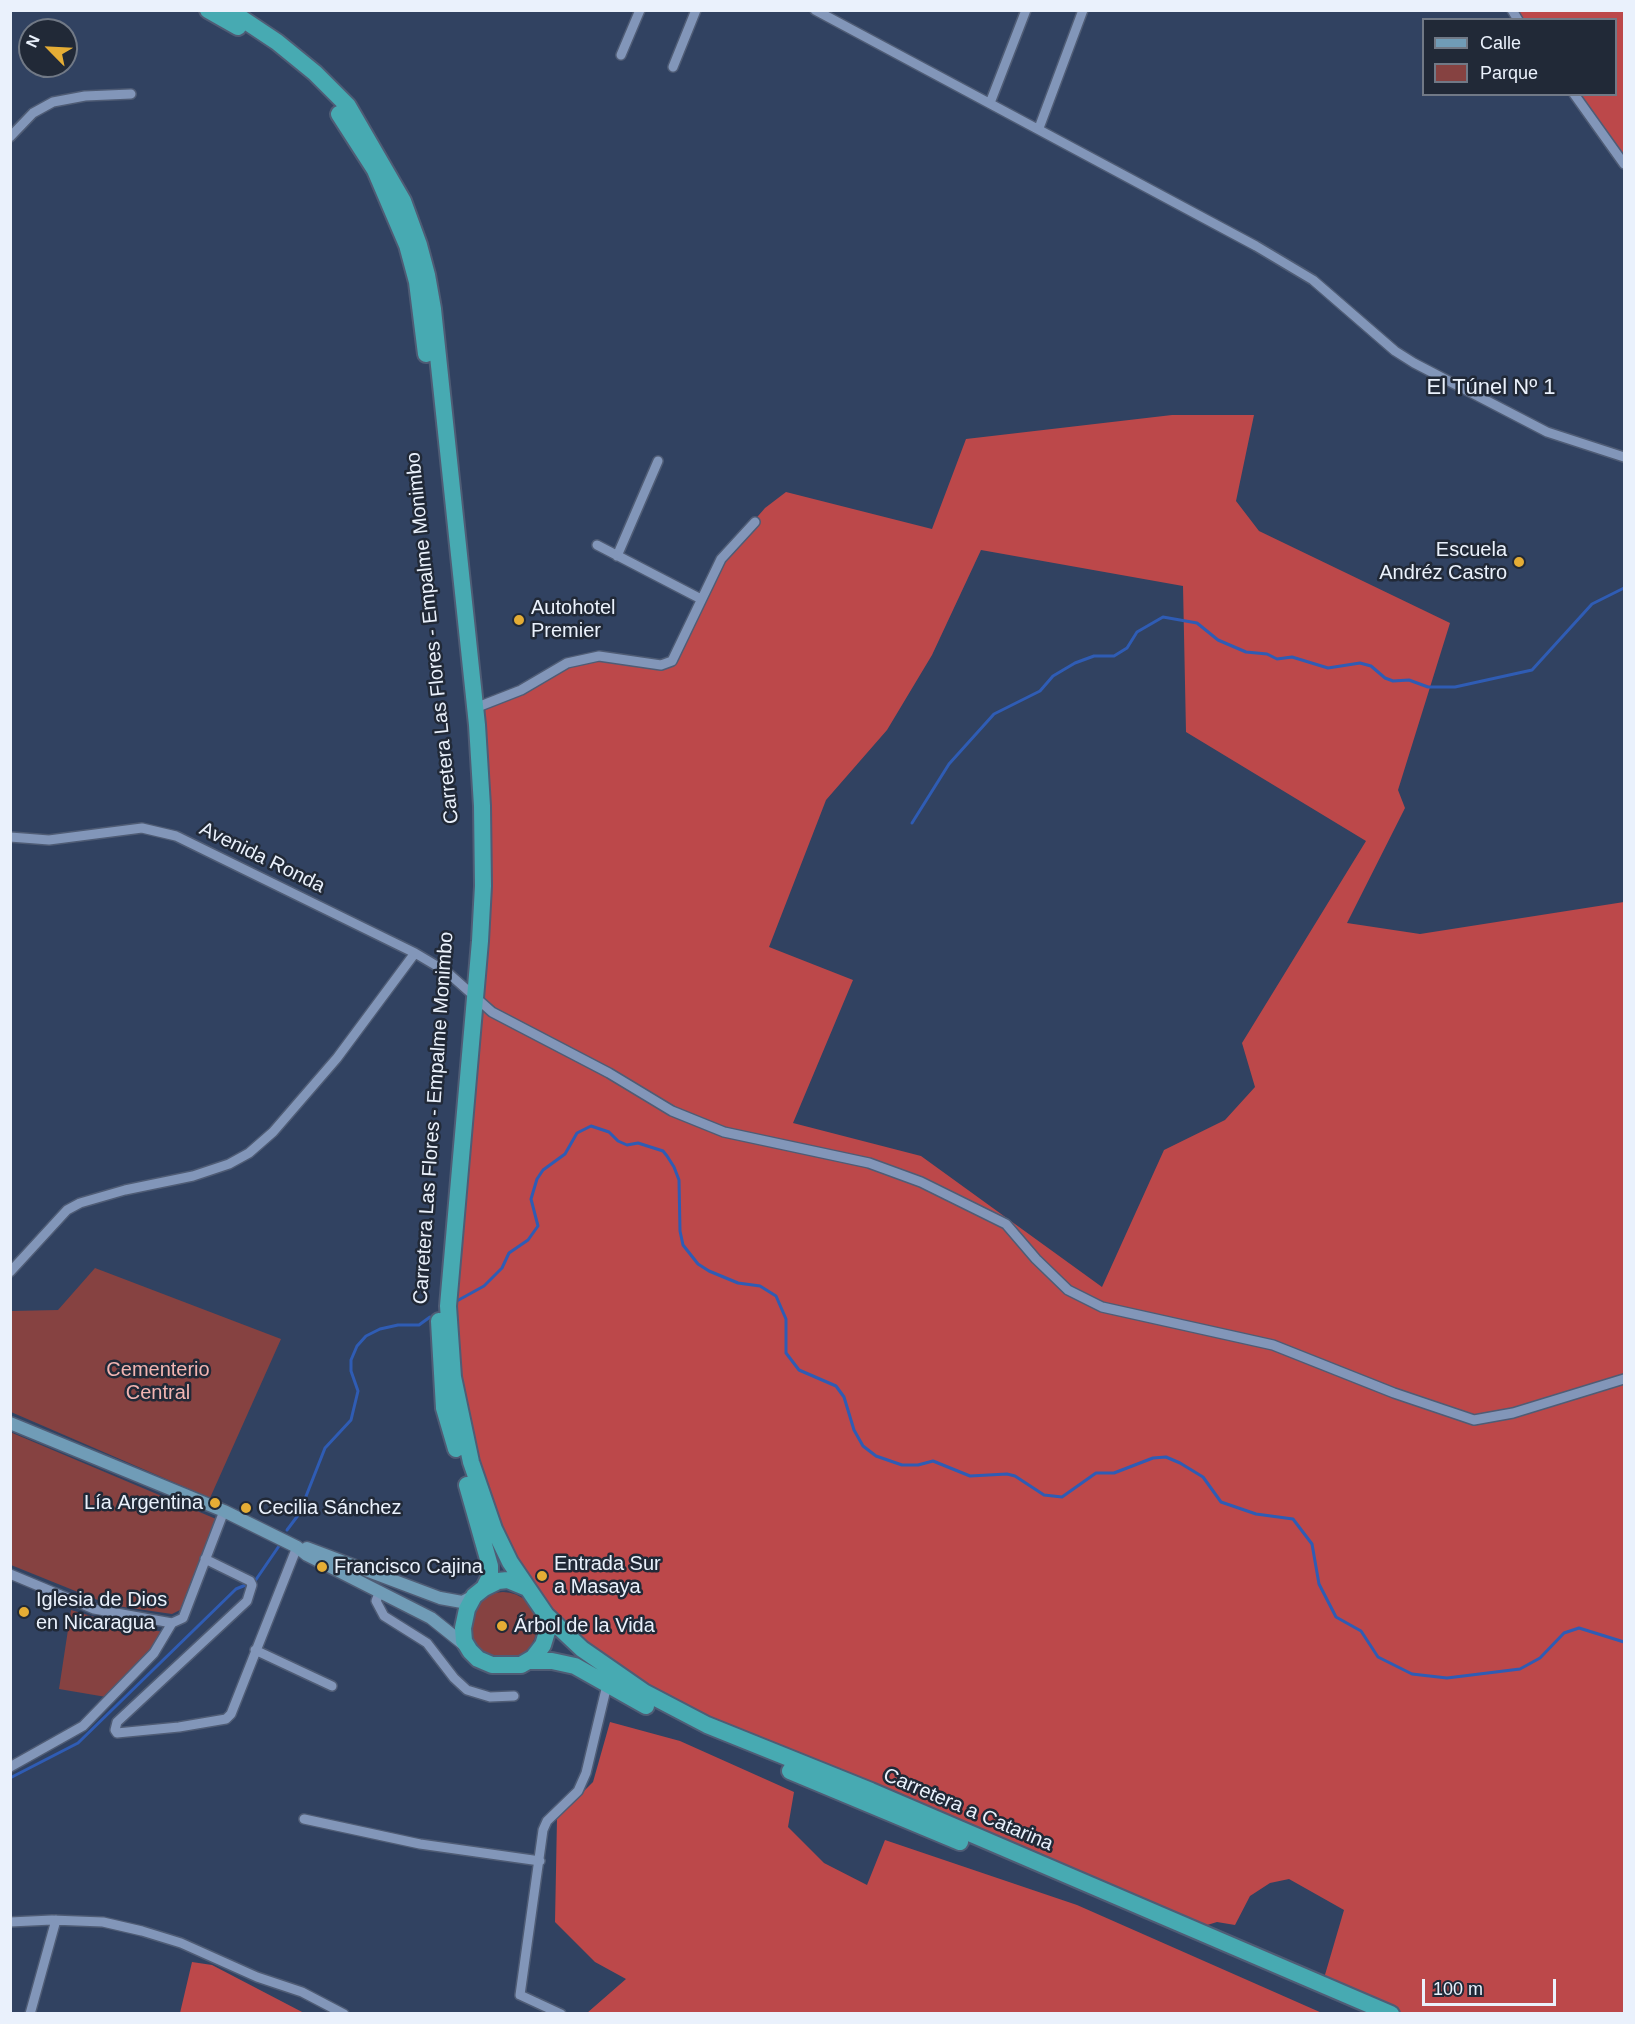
<!DOCTYPE html>
<meta charset="utf-8">
<style>
body{margin:0}
#map{position:relative;width:1635px;height:2024px;overflow:hidden;background:#314261;font-family:Arial,sans-serif}
canvas{display:block}
.frame{position:absolute;inset:0;border:12px solid #eaf1fc;pointer-events:none}
.legend{position:absolute;left:1422px;top:18px;width:195px;height:78px;box-sizing:border-box;background:#212937;border:2px solid #717986;margin:0;padding:8px 10px;list-style:none;font-size:18px;color:#eaf1fc}
.legend li{display:flex;align-items:center;gap:12px;height:30px}
.legend b{width:30px;border:2px solid #717986}
.north{position:absolute;left:18px;top:18px;width:60px;height:60px;box-sizing:border-box;background:#212937;border:2px solid #717986;border-radius:50%;rotate:294deg;font-size:16px;font-weight:700;line-height:24px;text-align:center;color:#eaf1fc}
.north::after{content:'';display:block;margin:auto;width:21px;height:27px;background:#e5ad35;clip-path:polygon(50% 0,100% 100%,50% 72%,0 100%)}
.scale{position:absolute;left:1422px;top:1979px;width:134px;height:27px;box-sizing:border-box;border:3px solid #eaf1fc;border-top:0;padding-left:8px;font-size:18px;line-height:21px;white-space:nowrap;color:#eaf1fc;-webkit-text-stroke:4px #212937;paint-order:stroke}
</style>
<div id="map">
<canvas width="1635" height="2024"></canvas>
<div class="frame"></div>
<ul class="legend">
<li><b style="height:8px;background:#709cb7"></b>Calle</li>
<li><b style="height:16px;background:#864241"></b>Parque</li>
</ul>
<div class="north">N</div>
<div class="scale">100 m</div>
</div>
<script>
const g = document.querySelector('canvas').getContext('2d');
g.lineJoin = 'round';
function fill(path, color) { g.fillStyle = color; g.fill(path, 'evenodd'); }
const toPath = rows => new Path2D(rows.map(r => 'M' + r).join(''));
function stroke(path, color, width, dash) { g.strokeStyle = color; g.lineWidth = width; g.lineCap = dash ? 'butt' : 'round'; g.setLineDash(dash || []); g.stroke(path); }
function label(font, color, halo, rows, align = 'center') {
  g.font = font + ' Arial,sans-serif'; g.lineWidth = 5; g.setLineDash([]); g.textBaseline = 'middle'; g.strokeStyle = halo; g.fillStyle = color; for (const [text, x, y, turn = 0] of rows) {
    g.save(); g.translate(x, y); g.rotate((+turn || 0) * Math.PI / 180); g.textAlign = isNaN(turn) ? turn : align; if (halo) g.strokeText(text, 0, 0); g.fillText(text, 0, 0); g.restore();
  }
}
const green = toPath([
 [95,1268,281,1339,210,1498,11,1412,11,1311,58,1310],
 [10,1432,216,1519,180,1610,172,1614,110,1605,11,1565],
 '469 1626a34 34 0 1 1 68 0a34 34 0 1 1-68 0Z',
 [71,1610,127,1627,165,1632,162,1641,112,1698,59,1689]
]);
const forest = toPath([
 [1512,11,1624,11,1624,164,1574,95,1616,94,1616,20,1518,19],
 [1172,415,1254,415,1236,501,1259,531,1450,623,1398,790,1405,808,1347,923,1420,934,1624,902,1624,2013,1373,2013,1322,1985,1344,1910,1289,1879,1270,1883,1250,1896,1235,1925,1217,1922,1204,1926,707,1725,555,1626,483,1498,448,1306,480,941,475,708,567,663,599,656,641,664,672,661,721,559,765,508,786,492,932,529,966,439],
 [981,550,1183,586,1186,732,1366,841,1242,1043,1255,1087,1225,1120,1164,1150,1102,1287,921,1156,793,1123,853,980,769,947,826,800,887,730,932,655],
 [610,1722,680,1741,794,1792,788,1827,824,1863,867,1885,885,1840,1077,1905,1322,2013,587,2013,626,1979,595,1962,555,1922,557,1818,593,1782],
 [192,1962,212,1965,304,2013,180,2013]
]);
const stream = toPath([
 [912,823,949,764,994,714,1040,691,1053,676,1075,663,1094,656,1114,656,1127,648,1137,632,1163,617,1197,623,1218,640,1246,652,1267,654,1277,659,1292,657,1328,668,1360,663,1371,666,1385,678,1393,681,1409,680,1428,687,1455,687,1532,670,1592,604,1624,588],
 [455,1302,484,1286,502,1268,509,1253,528,1240,538,1226,531,1199,537,1179,543,1170,565,1154,577,1133,591,1126,609,1132,618,1141,627,1145,638,1143,663,1151,667,1156,674,1167,679,1180,680,1231,683,1245,698,1264,709,1271,738,1283,760,1286,776,1296,786,1319,786,1353,799,1370,836,1386,844,1397,854,1430,863,1446,876,1456,902,1465,918,1465,933,1461,970,1476,1007,1474,1015,1476,1044,1495,1062,1497,1096,1473,1114,1473,1153,1458,1166,1457,1180,1463,1203,1477,1221,1502,1256,1514,1293,1519,1312,1544,1319,1584,1336,1617,1361,1631,1378,1657,1412,1674,1447,1678,1520,1669,1540,1658,1564,1633,1579,1628,1624,1642],
 [287,1530,299,1514,325,1448,351,1420,358,1391,351,1371,351,1360,357,1346,366,1336,380,1329,398,1325,419,1325,430,1317],
 [255,1581,279,1546],
 [10,1778,78,1743,236,1589,248,1584]
]);
const street = toPath([
 [815,10,1256,246,1313,280,1395,351,1414,363,1547,432,1624,457],
 [1512,10,1518,20],
 [621,55,640,10],
 [673,67,696,10],
 [1574,94,1624,164],
 [990,103,1026,10],
 [1039,128,1083,10],
 [10,137,33,113,53,102,85,96,131,94],
 [597,545,701,599],
 [617,556,658,461],
 [475,708,521,690,567,663,599,656,661,665,672,661,721,559,755,522],
 [10,837,49,840,142,828,176,836,415,953,447,972,492,1012,609,1073,672,1111,724,1132,869,1163,921,1182,1006,1224,1036,1259,1068,1290,1102,1307,1273,1345,1394,1393,1474,1420,1513,1413,1624,1379],
 [10,1272,67,1210,80,1203,125,1190,193,1176,229,1164,249,1153,273,1132,337,1058,415,953],
 [205,1559,250,1581,252,1585,247,1601,117,1722,115,1730,117,1733,179,1727,226,1719,231,1714,297,1547],
 [10,1574,94,1609,172,1623,183,1618,224,1511],
 [380,1591,376,1601,384,1616,427,1643,454,1678,467,1690,490,1697,514,1696],
 [255,1650,332,1686],
 [10,1767,83,1726,154,1653,172,1623],
 [304,1819,420,1844,540,1861],
 [10,1922,52,1920,103,1922,142,1931,181,1943,257,1977,302,1992,344,2014],
 [30,2014,56,1920],
 [561,2014,520,1995,543,1830,547,1821,578,1791,586,1773,607,1685]
]);
const secondary = toPath([
 [10,1423,224,1511,297,1547,307,1555,431,1618,466,1646],
 [307,1548,440,1598,462,1602,474,1596]
]);
const highway = toPath([
 [208,10,238,27],
 [229,10,277,42,315,73,348,106,403,201,419,245,427,275,433,309,477,725,482,806,483,886,480,941,448,1306,453,1377,471,1462,494,1529,510,1562,546,1615,582,1649,644,1692,707,1725,871,1791,1391,2014],
 [339,114,375,170,407,245,417,282,426,354],
 [439,1321,444,1408,456,1449],
 [467,1485,490,1566,490,1576,484,1588],
 [525,1587,508,1580,498,1581,484,1588,474,1596,467,1609,463,1628,464,1641,470,1651,478,1659,492,1665,521,1665,533,1658,543,1645,547,1632,546,1615],
 [529,1661,552,1661,575,1666,646,1706],
 [790,1771,960,1842]
]);
const markers = [
 [1519,562,6,"#e5ad35"],
 [519,620,6,"#e5ad35"],
 [215,1503,6,"#e5ad35"],
 [246,1508,6,"#e5ad35"],
 [322,1567,6,"#e5ad35"],
 [542,1576,6,"#e5ad35"],
 [24,1612,6,"#e5ad35"],
 [502,1626,6,"#e5ad35"]
];
const poiNames = [
 ["Escuela",1507,550,"right"],
 ["Andréz Castro",1507,573,"right"],
 ["Autohotel",531,608],
 ["Premier",531,631],
 ["Lía Argentina",203,1503,"right"],
 ["Cecilia Sánchez",258,1508],
 ["Entrada Sur",554,1564],
 ["a Masaya",554,1587],
 ["Francisco Cajina",334,1567],
 ["Iglesia de Dios",36,1600],
 ["en Nicaragua",36,1623],
 ["Árbol de la Vida",514,1626]
];
const streetNames = [
 ["Carretera Las Flores - Empalme Monimbo",433,638,-96],
 ["Avenida Ronda",262,858,26],
 ["Carretera Las Flores - Empalme Monimbo",434,1118,-86],
 ["Carretera a Catarina",968,1810,23]
];
const parkNames = [
 ["Cementerio",158,1370],
 ["Central",158,1393]
];
const quarterNames = [
 ["El Túnel Nº 1",1491,388]
];
fill(green, '#864241');
fill(forest, '#bc484a');
stroke(stream, '#2f5cb4', 3);
stroke(street, '#4f5c75', 12);
stroke(secondary, '#4f5c75', 15);
stroke(highway, '#4f5c75', 20);
stroke(street, '#8296b9', 9);
stroke(secondary, '#709cb7', 12);
stroke(highway, '#47aab2', 16);
for (const [x, y, r, color] of markers) { const dot = new Path2D(); dot.arc(x, y, r, 0, 2 * Math.PI); g.fillStyle = color; g.fill(dot); stroke(dot, '#212937', 2); }
label('20px', '#eaf1fc', '#212937', poiNames, 'left');
label('20px', '#eaf1fc', '#212937', streetNames);
label('20px', '#f2b5b2', '#212937', parkNames);
label('22px', '#eaf1fc', '#212937', quarterNames);
</script>
